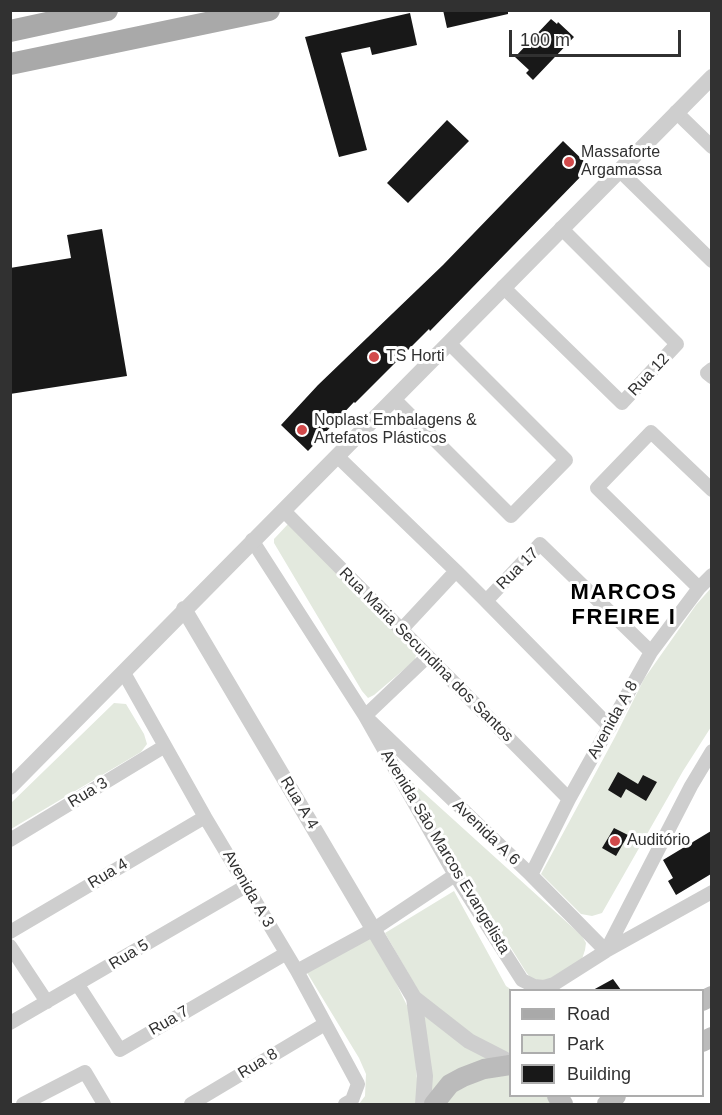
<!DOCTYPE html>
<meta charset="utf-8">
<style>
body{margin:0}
#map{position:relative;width:722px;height:1115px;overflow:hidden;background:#fff;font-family:Helvetica,sans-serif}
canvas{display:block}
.frame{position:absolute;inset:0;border:12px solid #313131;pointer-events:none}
.legend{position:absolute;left:509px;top:989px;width:195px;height:108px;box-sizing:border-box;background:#fff;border:2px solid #adadad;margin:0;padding:8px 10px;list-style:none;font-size:18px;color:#313131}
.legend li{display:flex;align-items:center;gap:12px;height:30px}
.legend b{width:30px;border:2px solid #adadad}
.scale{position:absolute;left:509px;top:30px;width:172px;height:27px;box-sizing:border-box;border:3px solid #313131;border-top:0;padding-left:8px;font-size:18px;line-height:21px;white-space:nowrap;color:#313131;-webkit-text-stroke:4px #fff;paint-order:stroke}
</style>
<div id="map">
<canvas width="722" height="1115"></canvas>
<div class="frame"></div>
<ul class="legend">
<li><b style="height:8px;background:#a9a9a9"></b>Road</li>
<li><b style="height:16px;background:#e3e9de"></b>Park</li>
<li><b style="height:16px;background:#181818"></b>Building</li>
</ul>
<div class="scale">100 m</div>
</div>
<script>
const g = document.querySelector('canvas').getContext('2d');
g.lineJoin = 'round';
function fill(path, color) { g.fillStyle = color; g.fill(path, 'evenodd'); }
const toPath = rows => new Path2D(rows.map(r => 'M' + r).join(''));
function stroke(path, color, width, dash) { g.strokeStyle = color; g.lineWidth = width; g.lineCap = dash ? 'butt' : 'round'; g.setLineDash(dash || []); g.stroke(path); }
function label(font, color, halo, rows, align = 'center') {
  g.font = font + ' Helvetica,sans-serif'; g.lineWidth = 6; g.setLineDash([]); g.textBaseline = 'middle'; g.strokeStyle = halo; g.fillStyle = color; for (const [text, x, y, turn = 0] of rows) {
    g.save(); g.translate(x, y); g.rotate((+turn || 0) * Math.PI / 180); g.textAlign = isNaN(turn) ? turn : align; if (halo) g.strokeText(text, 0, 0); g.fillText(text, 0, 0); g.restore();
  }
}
const green = toPath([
 [289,523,364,602,412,648,416,655,415,660,374,695,368,698,362,691,274,543,274,539],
 [711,588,711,727,683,771,602,913,592,916,581,914,541,874,615,737,644,679,696,605],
 [114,703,126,704,144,734,147,744,141,752,11,829,11,803],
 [402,773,582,936,586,943,585,950,581,962,567,971,543,982,533,981,526,972],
 [454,891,506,986,512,990,510,990,510,1053,496,1049,462,1033,423,999,385,933],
 [373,935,412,1016,419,1104,359,1104,365,1096,366,1074,359,1058,306,971],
 [420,1008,496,1060,428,1102],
 [510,1075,510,1096,553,1096,556,1104,439,1104,473,1077]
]);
const building = toPath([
 [443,10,508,10,508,14,447,28],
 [410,13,417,45,372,55,370,47,341,53,367,150,339,157,305,37],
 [551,19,557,24,558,22,574,37,533,80,526,73,529,70,515,57],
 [447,120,469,141,408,203,387,183],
 [563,141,590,167,430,331,429,329,355,403,354,402,308,451,281,425,318,385,443,265],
 [102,229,127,376,10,394,10,268,71,258,67,235],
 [618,772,638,784,643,775,657,782,646,801,626,789,621,798,608,790],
 [614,828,628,835,616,856,602,848],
 [711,831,711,874,676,895,668,881,673,878,663,860],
 [613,979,621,990,593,990]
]);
const minor = toPath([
 [676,112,712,147],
 [619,170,712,261],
 [503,287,622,403,677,344,561,228],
 [712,369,707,373,712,377],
 [394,399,511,516,566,460,449,343],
 [337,456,456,571,401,630],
 [284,511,569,799],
 [252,540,365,716,455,875,522,980,534,986,544,987,554,984,606,951,712,892],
 [456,571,486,601],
 [699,588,597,488,651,432,712,490],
 [427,657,365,716,531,875,606,951,691,786,712,751],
 [124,673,205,817,297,971,358,1084,352,1100,345,1104],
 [610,727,486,601,540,544,651,652],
 [10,840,165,746],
 [531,875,569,799,651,652,699,588,712,575],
 [10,932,205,817],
 [10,946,47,1002],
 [297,971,374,929,455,875],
 [78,985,120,1050,285,954],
 [10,1023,246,886],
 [23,1104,85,1072,104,1104],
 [191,1104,325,1024]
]);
const tertiary = toPath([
 [184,609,414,998,469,1041,510,1062],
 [10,787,712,77],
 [414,998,425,1076,423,1104]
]);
const secondary = toPath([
 [702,1001,712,996],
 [702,1042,712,1037],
 [557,1096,563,1104],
 [434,1104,450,1084,463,1077,484,1069,510,1065],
 [607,1104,616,1096]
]);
const primary = toPath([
 [10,31,107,10],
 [10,64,269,10]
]);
const markers = [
 [569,162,6,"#d24a4b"],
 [374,357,6,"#d24a4b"],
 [302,430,6,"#d24a4b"],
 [615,841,6,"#d24a4b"]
];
const poiNames = [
 ["Massaforte",581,153],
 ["Argamassa",581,171],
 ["TS Horti",386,357],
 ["Noplast Embalagens &",314,421],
 ["Artefatos Plásticos",314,439],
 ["Auditório",627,841]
];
const streetNames = [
 ["Rua 12",649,375,-47],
 ["Rua 17",518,569,-45],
 ["Rua Maria Secundina dos Santos",426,655,45],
 ["Avenida A 8",613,720,-61],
 ["Rua 3",88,793,-31],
 ["Rua A 4",299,803,59],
 ["Avenida A 6",486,833,44],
 ["Avenida São Marcos Evangelista",445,852,59],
 ["Rua 4",108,874,-31],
 ["Avenida A 3",248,889,60],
 ["Rua 5",129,955,-31],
 ["Rua 7",169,1021,-30],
 ["Rua 8",258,1064,-31]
];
const districtNames = [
 ["MARCOS",624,593],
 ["FREIRE I",624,618]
];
fill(green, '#e3e9de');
fill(building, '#181818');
stroke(minor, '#cecece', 14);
stroke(tertiary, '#cecece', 16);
stroke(secondary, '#bbb', 20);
stroke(primary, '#a9a9a9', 22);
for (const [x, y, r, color] of markers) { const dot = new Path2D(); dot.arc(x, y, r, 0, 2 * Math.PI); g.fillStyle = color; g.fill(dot); stroke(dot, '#fff', 2); }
label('16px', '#313131', '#fff', poiNames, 'left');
label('16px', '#313131', '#fff', streetNames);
g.letterSpacing = '1.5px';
label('bold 22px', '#000', '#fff', districtNames);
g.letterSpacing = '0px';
</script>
